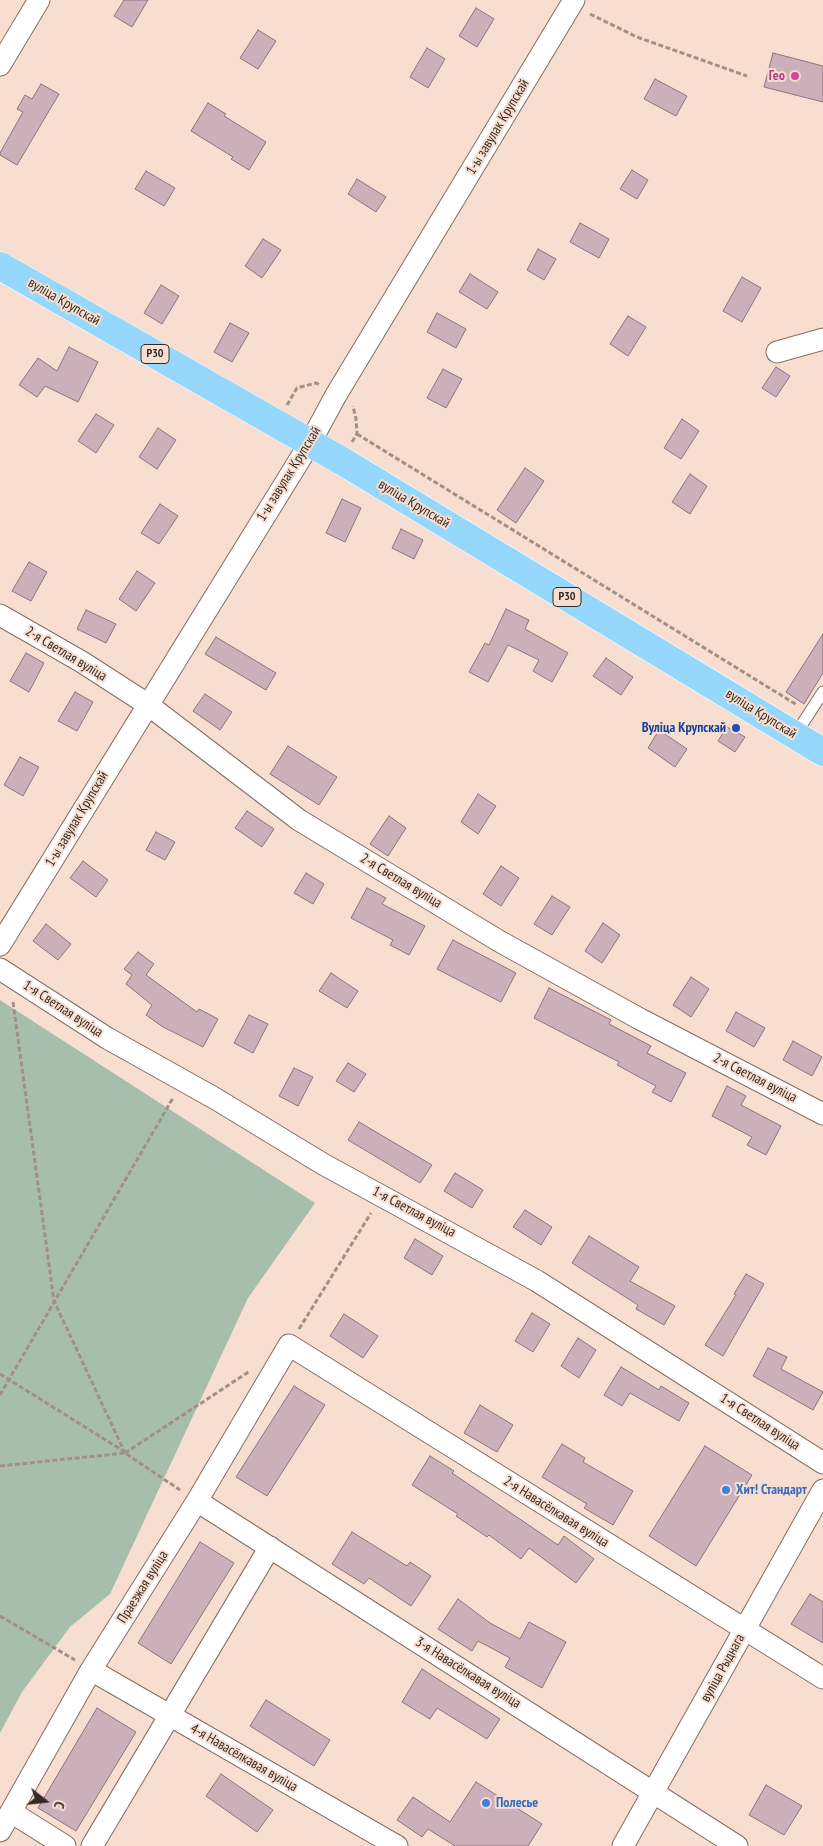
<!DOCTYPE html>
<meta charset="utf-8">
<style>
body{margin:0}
#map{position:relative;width:823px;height:1846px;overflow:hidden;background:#f7ded0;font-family:"PT Sans Narrow",sans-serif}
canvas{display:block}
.north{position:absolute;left:20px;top:1776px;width:50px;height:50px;-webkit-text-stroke:4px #f7ded0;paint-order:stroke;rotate:106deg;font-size:14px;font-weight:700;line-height:20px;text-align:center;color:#342b26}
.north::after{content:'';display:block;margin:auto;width:18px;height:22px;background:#342b26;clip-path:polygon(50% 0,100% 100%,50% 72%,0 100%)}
</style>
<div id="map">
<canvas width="823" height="1846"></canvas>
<div class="north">С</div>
</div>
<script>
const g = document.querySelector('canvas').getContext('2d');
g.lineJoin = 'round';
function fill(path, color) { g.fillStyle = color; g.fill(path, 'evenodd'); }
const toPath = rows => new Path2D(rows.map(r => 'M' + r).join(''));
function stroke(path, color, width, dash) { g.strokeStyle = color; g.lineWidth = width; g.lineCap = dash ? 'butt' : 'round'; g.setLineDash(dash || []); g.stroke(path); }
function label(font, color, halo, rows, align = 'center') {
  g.font = font + ' "PT Sans Narrow",sans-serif'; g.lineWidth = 4; g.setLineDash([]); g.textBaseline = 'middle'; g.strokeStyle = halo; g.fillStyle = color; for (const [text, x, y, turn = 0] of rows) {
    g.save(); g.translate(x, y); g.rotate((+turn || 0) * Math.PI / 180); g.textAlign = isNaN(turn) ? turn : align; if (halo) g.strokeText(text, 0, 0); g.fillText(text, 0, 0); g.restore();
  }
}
const green = toPath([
 [0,1000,315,1203,248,1298,110,1594,70,1627,22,1692,0,1733]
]);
const building = toPath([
 [124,0,148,0,132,27,114,16,124,0],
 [476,8,494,19,477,47,459,36,476,8],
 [258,30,276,41,258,69,240,58,258,30],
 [427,48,445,59,428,88,410,77,427,48],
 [773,53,823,66,823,102,764,87,773,53],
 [655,79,687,96,676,116,644,99,655,79],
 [41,84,59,94,17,165,0,155,0,153,23,112,17,109,25,95,32,99,41,84],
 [208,103,226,114,224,116,266,142,249,170,231,159,233,157,191,131,208,103],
 [632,170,648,180,637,199,620,189,632,170],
 [146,171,175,188,164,206,135,189,146,171],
 [357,179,386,197,376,212,348,194,357,179],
 [580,223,609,239,599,258,570,242,580,223],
 [263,239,281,250,262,278,245,266,263,239],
 [538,249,556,259,544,280,527,270,538,249],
 [470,274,498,292,487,309,459,292,470,274],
 [742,277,761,288,742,322,723,311,742,277],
 [161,285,179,296,162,324,144,313,161,285],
 [437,313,466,329,456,348,427,332,437,313],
 [628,316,646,327,628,356,610,344,628,316],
 [230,323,249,333,232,362,214,352,230,323],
 [69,347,98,362,78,402,45,386,37,397,19,385,38,358,57,371,69,347],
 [776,367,790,376,776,397,762,388,776,367],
 [443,369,462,379,446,408,427,398,443,369],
 [96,414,114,425,96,453,78,441,96,414],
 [682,419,699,431,681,459,664,448,682,419],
 [158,428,176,440,157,469,139,457,158,428],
 [525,468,544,481,516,523,497,510,525,468],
 [690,474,707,486,690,514,672,502,690,474],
 [342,499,361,508,345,542,326,533,342,499],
 [160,504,178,516,159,544,141,533,160,504],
 [401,529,423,540,414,559,392,548,401,529],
 [29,562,47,572,31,601,12,591,29,562],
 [137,571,155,583,136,611,119,599,137,571],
 [506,609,529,620,525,629,568,653,552,682,533,671,539,660,508,645,488,682,469,672,485,643,489,645,506,609],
 [86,610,116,624,106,643,77,629,86,610],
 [823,634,823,673,804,704,786,692,823,634],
 [216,637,276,673,266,690,205,654,216,637],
 [26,653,44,663,29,692,10,681,26,653],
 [606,658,633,677,621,695,593,676,606,658],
 [75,692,93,702,77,731,58,721,75,692],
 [205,694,232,712,220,730,193,711,205,694],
 [727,727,745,737,735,752,718,741,727,727],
 [659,730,687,749,675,767,648,748,659,730],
 [288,746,337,777,319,805,270,774,288,746],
 [20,757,39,767,23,796,4,785,20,757],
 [478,794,496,806,478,834,461,822,478,794],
 [247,811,274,829,262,847,235,828,247,811],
 [389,816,406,828,388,856,370,844,389,816],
 [156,832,175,842,165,860,146,850,156,832],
 [83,861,108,880,96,897,70,878,83,861],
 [501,866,519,878,501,906,483,894,501,866],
 [306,873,324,884,313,904,294,893,306,873],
 [367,888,386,898,382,904,425,926,409,955,390,945,393,940,351,918,367,888],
 [552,896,570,907,552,935,534,924,552,896],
 [603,923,620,935,602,963,585,951,603,923],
 [46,924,71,944,58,960,33,941,46,924],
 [453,940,516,973,501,1002,437,969,453,940],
 [138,952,154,964,146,975,197,1012,199,1009,218,1019,203,1047,163,1027,146,1015,152,1005,126,984,132,975,124,969,138,952],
 [331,973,358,991,347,1008,319,991,331,973],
 [691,977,709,989,691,1017,673,1005,691,977],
 [549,988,611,1020,609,1024,651,1046,647,1053,686,1073,671,1102,652,1092,656,1086,617,1065,619,1062,534,1018,549,988],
 [736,1012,765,1028,754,1047,726,1031,736,1012],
 [249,1015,268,1024,253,1053,234,1043,249,1015],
 [793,1041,822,1057,812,1076,783,1060,793,1041],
 [348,1063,366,1074,354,1092,336,1081,348,1063],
 [294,1068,313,1077,298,1106,279,1096,294,1068],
 [727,1086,746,1096,741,1105,781,1126,766,1155,747,1145,752,1137,712,1116,727,1086],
 [359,1122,432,1165,420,1183,348,1140,359,1122],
 [455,1173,483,1190,472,1208,444,1191,455,1173],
 [525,1210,552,1227,541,1245,513,1227,525,1210],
 [589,1236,639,1267,630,1281,675,1306,664,1325,636,1309,638,1305,572,1263,589,1236],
 [415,1239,443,1256,432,1275,404,1258,415,1239],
 [746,1274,764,1284,723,1356,705,1345,736,1295,734,1294,746,1274],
 [532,1313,550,1324,533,1352,515,1341,532,1313],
 [344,1314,378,1336,363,1358,330,1336,344,1314],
 [578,1338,596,1350,579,1378,561,1366,578,1338],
 [768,1348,787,1357,781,1369,823,1392,813,1410,753,1376,768,1348],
 [621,1367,659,1390,661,1386,689,1403,679,1421,630,1393,622,1406,604,1395,621,1367],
 [294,1386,325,1405,267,1496,236,1477,294,1386],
 [480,1405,513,1425,497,1452,464,1433,480,1405],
 [562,1444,585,1458,583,1462,633,1491,613,1525,584,1508,587,1504,542,1477,562,1444],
 [705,1446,752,1475,696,1566,649,1536,705,1446],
 [430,1456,454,1471,452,1473,558,1545,564,1536,594,1559,576,1583,529,1548,521,1559,489,1535,487,1537,456,1516,458,1514,412,1485,430,1456],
 [352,1532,407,1566,410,1562,431,1576,411,1606,369,1578,364,1584,332,1564,352,1532],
 [200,1542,234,1563,171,1664,138,1643,200,1542],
 [810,1594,823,1602,823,1643,791,1624,810,1594],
 [458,1599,490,1623,520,1639,529,1622,566,1642,542,1688,505,1667,510,1658,478,1641,472,1651,438,1629,458,1599],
 [422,1669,500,1719,487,1739,437,1708,430,1719,402,1702,422,1669],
 [266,1700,330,1740,314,1766,250,1726,266,1700],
 [97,1708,136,1732,76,1831,38,1808,97,1708],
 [221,1774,273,1810,257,1832,206,1796,221,1774],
 [476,1782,542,1824,528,1846,455,1846,428,1829,422,1837,397,1820,413,1797,450,1822,476,1782],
 [766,1785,802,1806,784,1835,749,1815,766,1785]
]);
const path = toPath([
 [590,14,637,37,747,76],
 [287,405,297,388,316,383,320,385],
 [357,434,797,705],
 [352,442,357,434,356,419,353,406],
 [13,1002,54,1301,125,1453],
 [299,1329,371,1213],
 [0,1374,125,1452],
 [0,1395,173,1098],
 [125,1453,250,1371],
 [0,1466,125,1453,180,1490],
 [0,1616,75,1660]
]);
const lane = toPath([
 [795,735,823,692]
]);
const street = toPath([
 [0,65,39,0],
 [777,352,823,339],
 [0,615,82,662,147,704,299,820,499,941,640,1019,823,1114],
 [0,945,310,443,336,395,574,0],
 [0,969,107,1038,216,1099,323,1164,537,1281,823,1463],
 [197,1501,737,1846],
 [91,1670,397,1846],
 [11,1812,65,1846],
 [0,1831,91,1670,197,1501,289,1345,823,1678],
 [92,1846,270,1547],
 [623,1846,823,1490]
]);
const primary = toPath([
 [0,266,342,461,823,752]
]);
const markers = [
 [795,76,5,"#d1479c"],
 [736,728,5,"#1a4fb4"],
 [726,1490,5,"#3f7fe0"],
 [486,1803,5,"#3f7fe0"]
];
const shields = [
 [155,354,28],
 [567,597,28]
];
const shieldNames = [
 ["Р30",155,354],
 ["Р30",567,597]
];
const hotelNames = [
 ["Гео",785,76]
];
const streetNames = [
 ["1-ы завулак Крупскай",498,127,-59],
 ["вуліца Крупскай",64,302,30],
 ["1-ы завулак Крупскай",289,474,-58],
 ["вуліца Крупскай",414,504,31],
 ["2-я Светлая вуліца",66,654,31],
 ["вуліца Крупскай",761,714,32],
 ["1-ы завулак Крупскай",77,819,-59],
 ["2-я Светлая вуліца",401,881,31],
 ["1-я Светлая вуліца",63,1009,33],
 ["2-я Светлая вуліца",755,1078,27],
 ["1-я Светлая вуліца",414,1212,28],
 ["1-я Светлая вуліца",760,1422,33],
 ["2-я Навасёлкавая вуліца",556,1512,32],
 ["Праезжая вуліца",143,1587,-58],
 ["вуліца Рыднага",723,1668,-61],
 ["3-я Навасёлкавая вуліца",468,1673,32],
 ["4-я Навасёлкавая вуліца",244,1758,30]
];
const transitNames = [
 ["Вуліца Крупскай",726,728]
];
const shopNames = [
 ["Хит! Стандарт",736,1490],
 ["Полесье",496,1803]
];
fill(green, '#a8beac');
fill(building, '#cbb0ba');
stroke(building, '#8c737d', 1);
stroke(lane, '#846e61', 13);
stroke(street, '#846e61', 23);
stroke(primary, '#fff', 29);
stroke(path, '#a29086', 3, [5, 2.5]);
stroke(lane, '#fff', 11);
stroke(street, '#fff', 21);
stroke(primary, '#96d7fd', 28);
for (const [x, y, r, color] of markers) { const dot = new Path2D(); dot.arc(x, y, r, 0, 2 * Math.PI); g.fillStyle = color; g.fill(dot); stroke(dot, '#f7ded0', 2); }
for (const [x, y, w] of shields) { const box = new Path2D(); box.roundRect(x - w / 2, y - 9.5, w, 19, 4); g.fillStyle = '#f7ded0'; g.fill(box); stroke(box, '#342b26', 1); }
label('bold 12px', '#342b26', null, shieldNames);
label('bold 14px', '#b23c85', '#f7ded0', hotelNames, 'right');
label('14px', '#342b26', '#f7ded0', streetNames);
label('bold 14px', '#164399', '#f7ded0', transitNames, 'right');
label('bold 14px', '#366cbe', '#f7ded0', shopNames, 'left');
</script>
